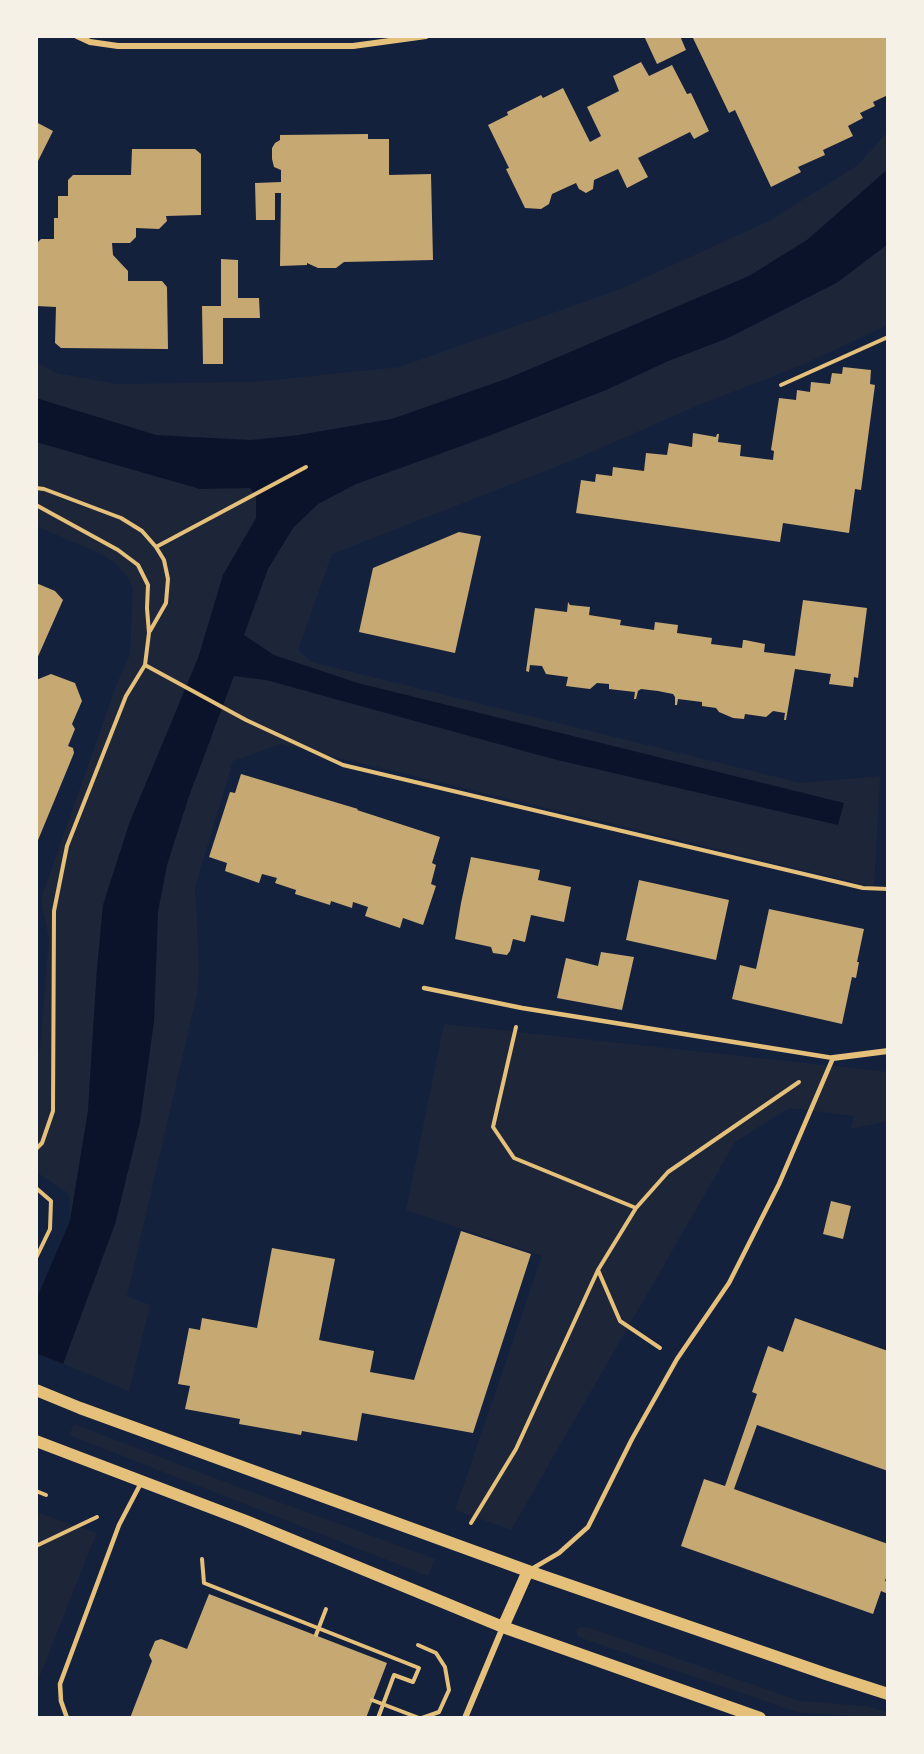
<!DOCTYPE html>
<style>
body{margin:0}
#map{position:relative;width:924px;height:1754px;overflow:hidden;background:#14213d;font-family:"DM Sans",sans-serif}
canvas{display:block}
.frame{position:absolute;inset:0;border:38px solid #f6f1e7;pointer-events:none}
</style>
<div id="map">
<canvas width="924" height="1754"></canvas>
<div class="frame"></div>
</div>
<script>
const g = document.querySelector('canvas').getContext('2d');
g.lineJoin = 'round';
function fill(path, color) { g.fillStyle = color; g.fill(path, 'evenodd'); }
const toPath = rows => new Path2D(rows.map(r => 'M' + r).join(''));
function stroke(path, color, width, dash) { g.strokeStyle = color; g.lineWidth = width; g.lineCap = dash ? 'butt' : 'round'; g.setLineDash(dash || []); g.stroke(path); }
const green = toPath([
 [888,131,888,169,807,240,749,276,509,378,392,419,299,435,293,528,318,504,356,484,475,441,606,390,668,361,728,338,838,282,888,244,888,325,802,365,699,405,571,461,332,554,298,650,312,662,801,783,880,776,874,887,281,744,233,761,195,887,199,969,197,994,127,1296,150,1305,129,1391,63,1364,115,1224,140,1122,154,1021,158,911,167,865,188,799,213,732,176,713,129,824,104,905,97,969,88,1111,70,1221,69,1194,36,1172,36,1057,40,1047,49,939,41,899,117,683,130,654,133,588,126,575,115,563,101,554,36,526,36,362,56,373,117,384,254,382,399,367,618,290,771,220,858,165],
 [444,1024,888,1072,888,1121,850,1129,854,1116,789,1108,735,1142,511,1530,455,1510,542,1256,406,1210],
 [74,1424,238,1487,435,1559,428,1576,69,1435],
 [36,1512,97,1533,86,1559,36,1686],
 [581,1627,590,1628,800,1701,866,1706,888,1712,888,1718,800,1713,578,1637,576,1630]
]);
const water = toPath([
 [888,169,888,244,838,282,728,338,668,361,606,390,475,441,356,484,318,504,293,528,268,569,244,635,274,655,358,683,844,803,838,825,553,759,266,680,234,676,188,799,167,865,158,911,154,1021,140,1122,115,1224,63,1364,36,1416,36,1300,70,1221,88,1111,97,969,103,905,129,824,198,658,223,575,256,518,256,497,250,488,200,489,36,442,36,398,156,435,251,440,299,435,392,419,509,378,749,276,807,240]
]);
const pier = toPath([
 [36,1353,66,1365,39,1417,36,1419]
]);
const building = toPath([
 [644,36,680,36,686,50,657,64],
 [692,36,888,36,888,86,886,88,888,95,873,102,875,106,860,113,863,118,848,126,853,136,823,150,825,155,798,167,801,172,771,187,735,110,729,113],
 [641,62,649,76,672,65,687,94,691,93,709,131,694,139,690,132,638,158,648,177,627,188,618,169,594,180,593,189,586,193,579,189,576,183,552,194,549,204,541,209,525,208,506,169,509,168,488,125,508,115,507,112,541,95,543,98,563,88,590,142,601,136,587,107,619,91,613,76],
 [36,122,53,131,36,165],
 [368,134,368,139,389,139,389,175,431,174,433,260,344,262,336,268,318,268,307,263,307,265,280,266,281,193,275,193,275,220,256,220,255,183,281,182,281,170,274,167,272,159,272,148,275,143,280,140,280,135],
 [132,149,195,149,201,154,201,215,166,216,167,221,159,229,136,228,136,237,130,243,112,243,113,255,128,271,128,281,162,281,167,287,168,349,61,348,55,343,56,307,36,306,36,244,41,239,54,239,54,218,58,218,58,196,68,196,68,180,73,175,131,175],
 [221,259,238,260,238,298,259,298,260,318,223,318,223,364,203,364,202,306,221,306],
 [843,367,871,370,870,384,875,385,861,490,855,489,849,533,783,523,780,542,576,513,581,480,595,482,596,474,612,476,613,467,644,471,646,453,667,455,669,443,692,447,693,433,716,437,717,434,719,434,718,442,741,445,740,456,773,460,774,451,771,450,779,398,796,400,797,390,810,392,811,382,830,384,832,373,842,374],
 [459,532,481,536,455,653,359,632,373,568],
 [36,583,55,591,63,600,36,661],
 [803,600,867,608,858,678,854,677,853,687,829,684,831,674,795,669,786,720,784,720,785,713,773,711,766,717,745,714,744,719,733,718,719,712,716,708,702,706,702,702,678,699,677,705,675,705,675,697,673,694,658,691,641,689,638,691,636,699,634,699,635,692,609,689,609,684,597,683,590,689,566,686,568,677,546,674,542,666,530,665,529,672,526,671,535,608,567,612,568,602,570,605,590,607,589,615,621,620,620,625,654,630,655,622,678,625,677,633,712,638,711,644,742,648,743,640,745,640,765,644,764,652,795,656],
 [51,674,75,683,82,701,72,724,75,729,68,746,73,748,74,753,36,845,36,680],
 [241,774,358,809,357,810,440,837,432,863,436,865,431,884,436,886,423,925,403,918,400,928,365,916,368,907,353,902,352,908,331,901,330,905,295,894,296,890,275,883,277,878,262,874,259,883,225,871,227,863,209,857,230,792,235,793],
 [471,857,540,870,538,880,571,887,564,922,531,915,525,942,513,939,510,951,507,955,493,953,491,947,455,939,461,903],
 [639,880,729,900,716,960,626,940],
 [769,909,864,929,857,962,859,962,856,978,852,977,842,1024,732,999,740,965,756,969],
 [601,952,634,957,622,1010,557,998,566,958,598,966],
 [831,1201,851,1206,843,1239,823,1234],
 [461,1231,531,1254,473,1433,362,1413,357,1441,302,1431,301,1435,239,1424,240,1419,185,1409,190,1386,178,1384,189,1328,200,1330,202,1318,257,1328,272,1248,335,1259,319,1340,374,1351,370,1372,414,1380],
 [795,1318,888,1351,888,1471,757,1425,734,1489,888,1544,888,1572,885,1581,888,1582,888,1594,881,1591,873,1614,681,1546,704,1479,725,1486,757,1394,752,1392,768,1346,783,1352],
 [209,1594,387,1663,366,1718,130,1718,152,1661,149,1655,155,1641,161,1639,187,1649]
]);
const path = toPath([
 [781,385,888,337],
 [36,488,44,489,121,518,142,531,156,547,164,560,168,579,166,603,150,631],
 [36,505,118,550,138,565,148,585,147,608,149,633,145,665,246,720,343,765,863,888,888,889],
 [156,547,306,467],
 [516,1027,493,1127,514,1158,636,1208],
 [36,1149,42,1143,53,1111,54,911,67,846,126,696,145,665],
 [36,1188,51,1201,50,1229,36,1258],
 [598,1270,620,1321,660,1348],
 [36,1491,46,1495],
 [471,1523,516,1449,598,1270,636,1208,668,1172,799,1082],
 [36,1546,97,1517],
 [202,1559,204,1583,419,1668,413,1682,394,1675,378,1718],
 [316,1635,326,1609],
 [418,1645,436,1653,445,1667,449,1690,439,1712,422,1718],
 [372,1700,419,1718]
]);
const service = toPath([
 [424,988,522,1008,833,1058,779,1184,729,1283,677,1359,632,1439,588,1527,559,1553,530,1570],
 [67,1718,61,1701,60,1684,119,1525,141,1483]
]);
const minor = toPath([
 [77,36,90,42,118,46,353,46,426,36],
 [833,1058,888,1051],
 [465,1718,503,1627]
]);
const secondary = toPath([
 [36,1390,80,1408,528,1571,826,1674,888,1694],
 [36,1441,246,1521,503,1627,760,1718],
 [503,1627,528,1571]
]);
fill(green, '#1d2539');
fill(water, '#0b132b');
fill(pier, '#14213d');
fill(building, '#c6a872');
stroke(path, '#e5c07b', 4);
stroke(service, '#e5c07b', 4.5);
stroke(minor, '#e5c07b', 6);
stroke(secondary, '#e5c07b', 12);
</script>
